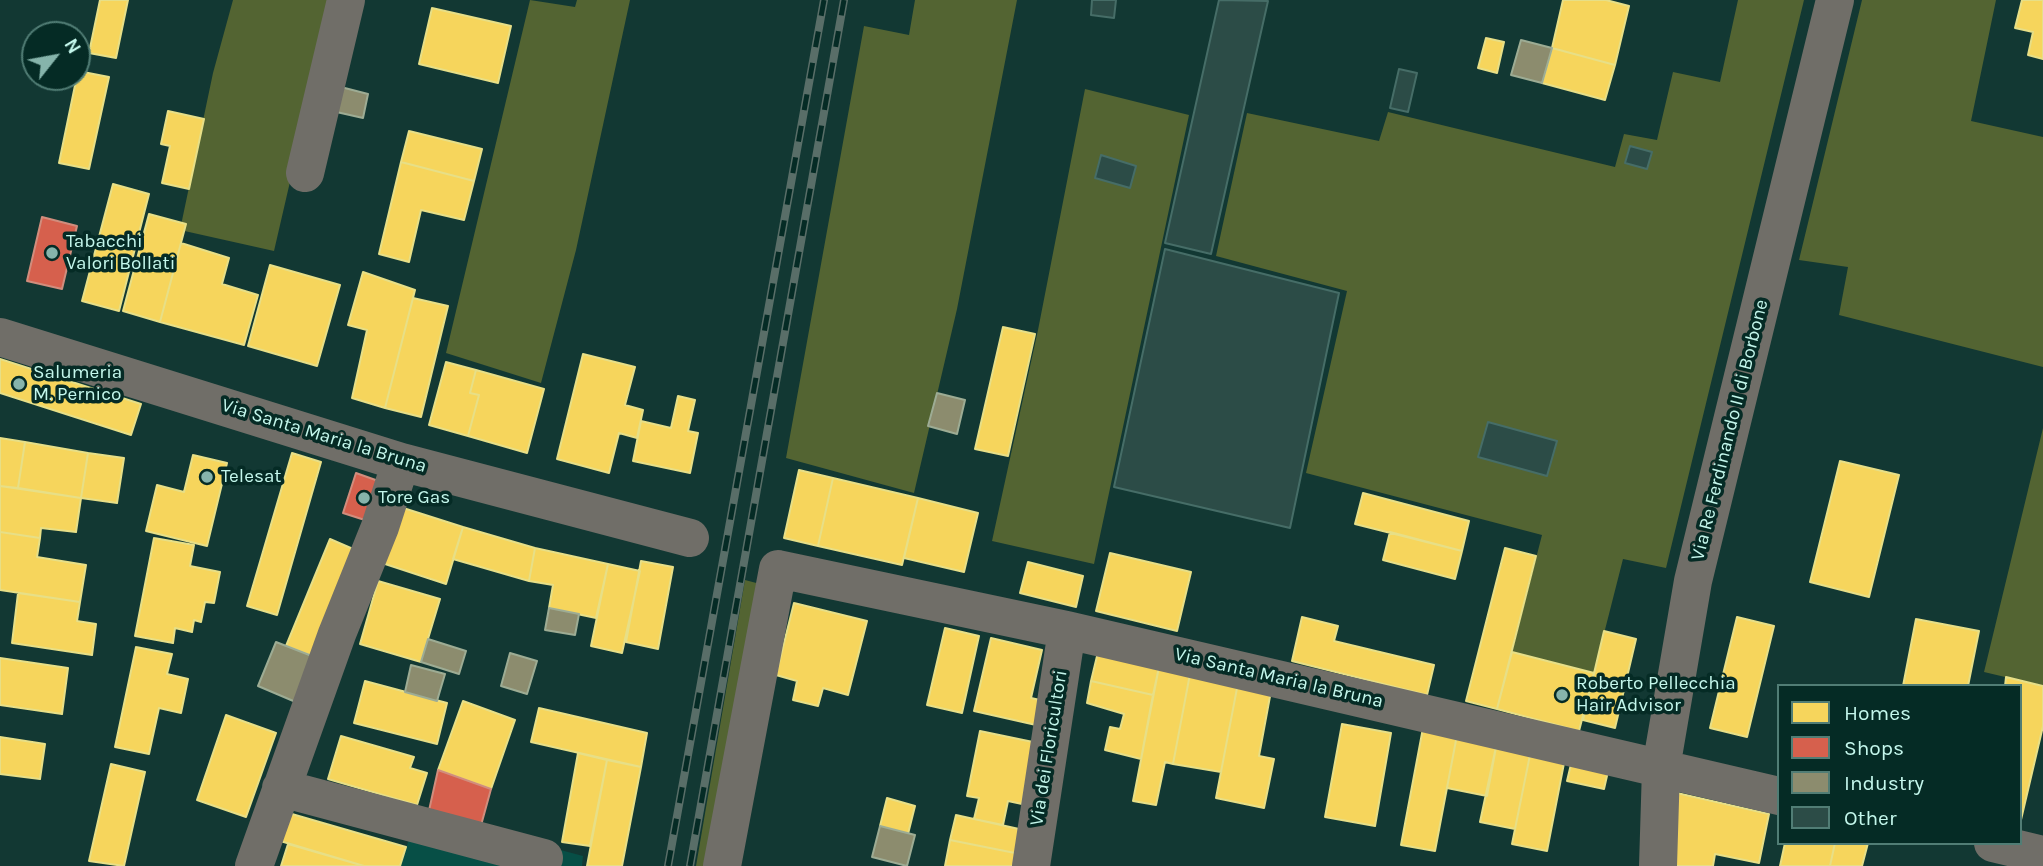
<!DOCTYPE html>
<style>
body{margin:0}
#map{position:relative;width:2043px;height:866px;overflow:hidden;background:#123833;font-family:Karla,sans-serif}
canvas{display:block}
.legend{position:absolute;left:1777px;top:684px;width:245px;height:161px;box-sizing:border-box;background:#052b25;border:2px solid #517d75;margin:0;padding:9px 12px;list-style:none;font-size:21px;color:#c4f7ec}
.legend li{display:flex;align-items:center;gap:14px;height:35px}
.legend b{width:35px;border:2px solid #517d75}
.north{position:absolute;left:21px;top:21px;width:70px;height:70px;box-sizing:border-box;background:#052b25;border:2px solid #517d75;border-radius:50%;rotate:59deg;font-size:19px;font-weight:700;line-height:28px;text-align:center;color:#c4f7ec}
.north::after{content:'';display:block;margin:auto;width:24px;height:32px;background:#86b4ab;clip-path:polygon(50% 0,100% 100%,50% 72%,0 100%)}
</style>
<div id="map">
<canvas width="2043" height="866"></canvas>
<ul class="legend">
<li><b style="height:19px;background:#f6d55c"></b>Homes</li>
<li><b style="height:19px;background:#d6604d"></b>Shops</li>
<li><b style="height:19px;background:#8c8c6e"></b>Industry</li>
<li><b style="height:19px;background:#2c4c47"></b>Other</li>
</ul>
<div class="north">N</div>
</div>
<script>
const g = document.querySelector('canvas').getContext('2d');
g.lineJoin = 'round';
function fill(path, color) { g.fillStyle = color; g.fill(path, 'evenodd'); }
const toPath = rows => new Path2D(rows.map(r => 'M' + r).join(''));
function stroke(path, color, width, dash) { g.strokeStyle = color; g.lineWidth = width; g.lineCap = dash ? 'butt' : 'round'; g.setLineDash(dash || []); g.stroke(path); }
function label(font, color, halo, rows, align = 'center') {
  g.font = font + ' Karla,sans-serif'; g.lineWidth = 7; g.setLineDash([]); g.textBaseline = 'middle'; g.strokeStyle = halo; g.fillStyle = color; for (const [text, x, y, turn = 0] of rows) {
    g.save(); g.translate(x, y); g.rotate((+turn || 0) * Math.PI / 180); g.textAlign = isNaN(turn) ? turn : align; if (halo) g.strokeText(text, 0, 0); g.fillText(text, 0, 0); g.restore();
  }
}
const built = toPath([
 [418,812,583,856,582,866,400,866]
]);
const green = toPath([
 [233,0,332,0,274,251,180,230,213,73],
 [530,0,575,7,577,0,630,0,576,250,541,383,446,353],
 [915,0,1017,0,957,309,914,493,786,458,864,26,909,35],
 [1738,0,1804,0,1666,568,1623,559,1594,673,1512,652,1542,535,1306,473,1347,291,1216,256,1247,113,1379,141,1388,112,1615,167,1624,134,1657,140,1673,72,1720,82],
 [1862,0,1996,0,1971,121,2043,137,2043,367,1839,315,1848,267,1799,260],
 [1085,89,1189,115,1094,564,992,541,1038,330],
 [2043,428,2043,686,1984,672],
 [745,580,764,585,714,866,696,866]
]);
const homes = toPath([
 [100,0,128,0,116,58,89,53,100,0],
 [1563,0,1606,0,1629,6,1615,65,1552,48,1563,0],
 [2022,0,2043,0,2043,59,2028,55,2033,32,2015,28,2022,0],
 [432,8,511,26,498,83,419,64,432,8],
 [1486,38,1504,42,1497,73,1478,68,1486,38],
 [1552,48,1615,65,1605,100,1542,83,1552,48],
 [78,71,109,77,89,169,59,163,78,71],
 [168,111,204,119,189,189,162,183,170,146,161,144,168,111],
 [409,131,482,149,474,181,401,162,409,131],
 [401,162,474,181,464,220,421,210,409,262,379,254,401,162],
 [113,184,149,194,119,311,82,301,113,184],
 [149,214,186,224,160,322,123,311,149,214],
 [181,243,229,258,222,284,258,295,244,345,160,322,181,243],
 [270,265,340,285,317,366,248,346,270,265],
 [363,272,415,290,385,408,352,398,367,330,348,325,363,272],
 [413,298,448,306,421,417,385,408,413,298],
 [1003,327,1035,334,1008,456,975,449,1003,327],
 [583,354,635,367,625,405,643,410,637,438,619,433,609,473,557,459,583,354],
 [0,359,141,404,131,435,0,393,0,359],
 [446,362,476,370,470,393,479,395,468,436,429,425,446,362],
 [476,370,544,389,527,453,468,436,479,395,470,393,476,370],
 [678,396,695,400,688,431,698,433,690,473,633,461,641,421,671,428,678,396],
 [0,438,25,442,18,488,0,486,0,438],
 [25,442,88,453,81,498,18,488,25,442],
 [88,453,124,458,117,503,81,498,88,453],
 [292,453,321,462,277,615,247,606,292,453],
 [193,455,227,463,207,546,146,531,157,485,184,492,193,455],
 [1840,461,1899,475,1869,597,1810,582,1840,461],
 [799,470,833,478,818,546,784,538,799,470],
 [833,478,918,498,902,565,818,546,833,478],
 [0,486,81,498,76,532,41,528,40,538,0,532,0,486],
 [1363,493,1469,521,1462,551,1355,524,1363,493],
 [918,498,978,513,964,572,904,558,918,498],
 [397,506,463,527,446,584,379,562,397,506],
 [463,527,535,548,529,581,453,559,463,527],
 [0,532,40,538,37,557,86,565,80,602,0,590,0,532],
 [1390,532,1462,551,1455,579,1383,560,1390,532],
 [154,538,194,545,190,566,220,572,214,603,205,602,201,622,194,620,192,632,175,628,173,643,135,636,154,538],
 [330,539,360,552,317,658,286,646,330,539],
 [535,548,608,564,596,618,549,608,553,585,529,581,535,548],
 [1505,548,1536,556,1497,709,1466,701,1505,548],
 [1110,553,1191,572,1177,631,1096,611,1110,553],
 [641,561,673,567,658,649,626,642,641,561],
 [1028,562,1083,576,1076,607,1020,593,1028,562],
 [608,564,640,571,622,653,591,646,608,564],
 [378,581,440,599,421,662,360,644,378,581],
 [18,593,80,602,77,621,96,624,92,655,12,643,18,593],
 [794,603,867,621,848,695,823,688,818,706,793,700,797,681,776,675,794,603],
 [1302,617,1338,626,1334,641,1434,665,1427,695,1292,661,1302,617],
 [1737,617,1774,626,1747,737,1710,728,1737,617],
 [1916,619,1979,631,1968,686,1903,686,1916,619],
 [945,628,979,636,962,713,927,705,945,628],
 [1604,631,1636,639,1615,728,1583,720,1604,631],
 [991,638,1042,650,1031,698,1040,700,1036,725,974,711,991,638],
 [136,647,172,654,167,674,188,679,181,713,159,708,149,754,115,747,136,647],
 [1098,652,1159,667,1153,695,1091,681,1098,652],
 [1512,652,1594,673,1579,731,1497,709,1512,652],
 [0,658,68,668,62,714,0,705,0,658],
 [1159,667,1190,674,1173,764,1165,762,1156,805,1133,801,1159,667],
 [1190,674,1238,683,1221,772,1173,764,1190,674],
 [2006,677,2043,686,2043,726,2020,824,2020,686,2005,686,2006,677],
 [365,681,447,703,437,744,354,723,365,681],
 [1091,681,1153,695,1141,759,1105,750,1110,727,1120,729,1124,714,1087,703,1091,681],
 [1238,683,1271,691,1259,756,1274,759,1264,808,1216,798,1238,683],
 [463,701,515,720,491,789,438,770,463,701],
 [539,708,647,733,641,767,531,742,539,708],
 [226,715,276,733,246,817,197,800,226,715],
 [1342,724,1391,733,1375,826,1325,817,1342,724],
 [1423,728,1457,735,1435,851,1401,845,1423,728],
 [980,731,1033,742,1022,804,1008,801,1003,825,974,819,979,798,967,796,980,731],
 [1457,735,1497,742,1487,796,1447,788,1457,735],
 [341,736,414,757,410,768,427,773,417,805,328,779,341,736],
 [0,737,45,744,40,779,0,774,0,737],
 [1497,742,1531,750,1515,829,1480,822,1497,742],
 [1531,750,1565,758,1547,851,1512,844,1531,750],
 [578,753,607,760,590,846,562,842,578,753],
 [607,760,641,767,622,866,587,866,607,760],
 [1572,760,1609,767,1604,789,1567,781,1572,760],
 [111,764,145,772,124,866,89,861,111,764],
 [1677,793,1769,814,1759,863,1715,854,1713,866,1671,866,1677,793],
 [887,798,915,806,908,834,880,826,887,798],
 [285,812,406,847,400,866,364,866,277,840,285,812],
 [956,815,1019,829,1015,853,950,840,956,815],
 [950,840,1015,853,1013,866,945,866,950,840],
 [1785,843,1835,843,1830,866,1780,866,1785,843],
 [1835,843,1868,843,1862,866,1830,866,1835,843],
 [288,844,364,866,281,866,288,844]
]);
const shops = toPath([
 [42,217,77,226,62,289,27,281,42,217],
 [356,473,384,483,371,522,343,513,356,473],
 [438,770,491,789,480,829,428,815,438,770]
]);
const industry = toPath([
 [1521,40,1552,48,1542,83,1511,75,1521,40],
 [337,86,368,94,363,118,332,111,337,86],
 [937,393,965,400,957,434,928,426,937,393],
 [549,608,579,614,575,635,545,630,549,608],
 [428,639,466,651,459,674,421,662,428,639],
 [276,642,317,658,298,703,258,686,276,642],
 [510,653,537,661,527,694,501,686,510,653],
 [411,665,445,674,437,701,405,692,411,665],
 [880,826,915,835,907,866,872,857,880,826]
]);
const building = toPath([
 [1092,0,1116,0,1114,18,1091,15,1092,0],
 [1219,0,1268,1,1211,254,1165,243,1219,0],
 [1399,69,1417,73,1408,112,1390,108,1399,69],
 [1630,146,1652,152,1647,169,1625,163,1630,146],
 [1101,155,1136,166,1130,188,1095,178,1101,155],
 [1165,249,1339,293,1290,528,1114,487,1165,249],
 [1488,422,1557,441,1547,476,1478,457,1488,422]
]);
const minor = toPath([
 [305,173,346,0],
 [0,337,401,462,690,538],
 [281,788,544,858],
 [1993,843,2043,855],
 [254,866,337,634,380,527,401,462],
 [722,866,778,569,1067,630,1779,796],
 [1031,866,1067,630],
 [1658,866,1661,768,1693,581,1835,0]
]);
const rail = toPath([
 [668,866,824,0],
 [690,866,844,0]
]);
const markers = [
 [52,253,7,"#86b4ab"],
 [19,384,7,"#86b4ab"],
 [207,477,7,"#86b4ab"],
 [364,498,7,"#86b4ab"],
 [1562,695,7,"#86b4ab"]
];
const poiNames = [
 ["Tabacchi",66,242],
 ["Valori Bollati",66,264],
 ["Salumeria",33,373],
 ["M. Pernico",33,395],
 ["Telesat",221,477],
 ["Tore Gas",378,498],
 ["Roberto Pellecchia",1576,684],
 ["Hair Advisor",1576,706]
];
const streetNames = [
 ["Via Re Ferdinando II di Borbone",1730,430,-76],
 ["Via Santa Maria la Bruna",324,436,17],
 ["Via Santa Maria la Bruna",1279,678,13],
 ["Via dei Floricultori",1049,748,-81]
];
fill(built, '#074f46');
fill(green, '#536432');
fill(homes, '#f6d55c');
stroke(homes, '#e7df87', 2);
fill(shops, '#d6604d');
stroke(shops, '#d18d7d', 2);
fill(industry, '#8c8c6e');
stroke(industry, '#9dac94', 2);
fill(building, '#2c4c47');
stroke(building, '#466d67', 2);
stroke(minor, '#706e68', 38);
stroke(rail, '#596e68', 8);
stroke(rail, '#052b25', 5, [16]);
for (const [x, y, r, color] of markers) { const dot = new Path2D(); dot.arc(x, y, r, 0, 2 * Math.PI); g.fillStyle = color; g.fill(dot); stroke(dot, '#052b25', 2.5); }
label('19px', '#c4f7ec', '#052b25', poiNames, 'left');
label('19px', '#c4f7ec', '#052b25', streetNames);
</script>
